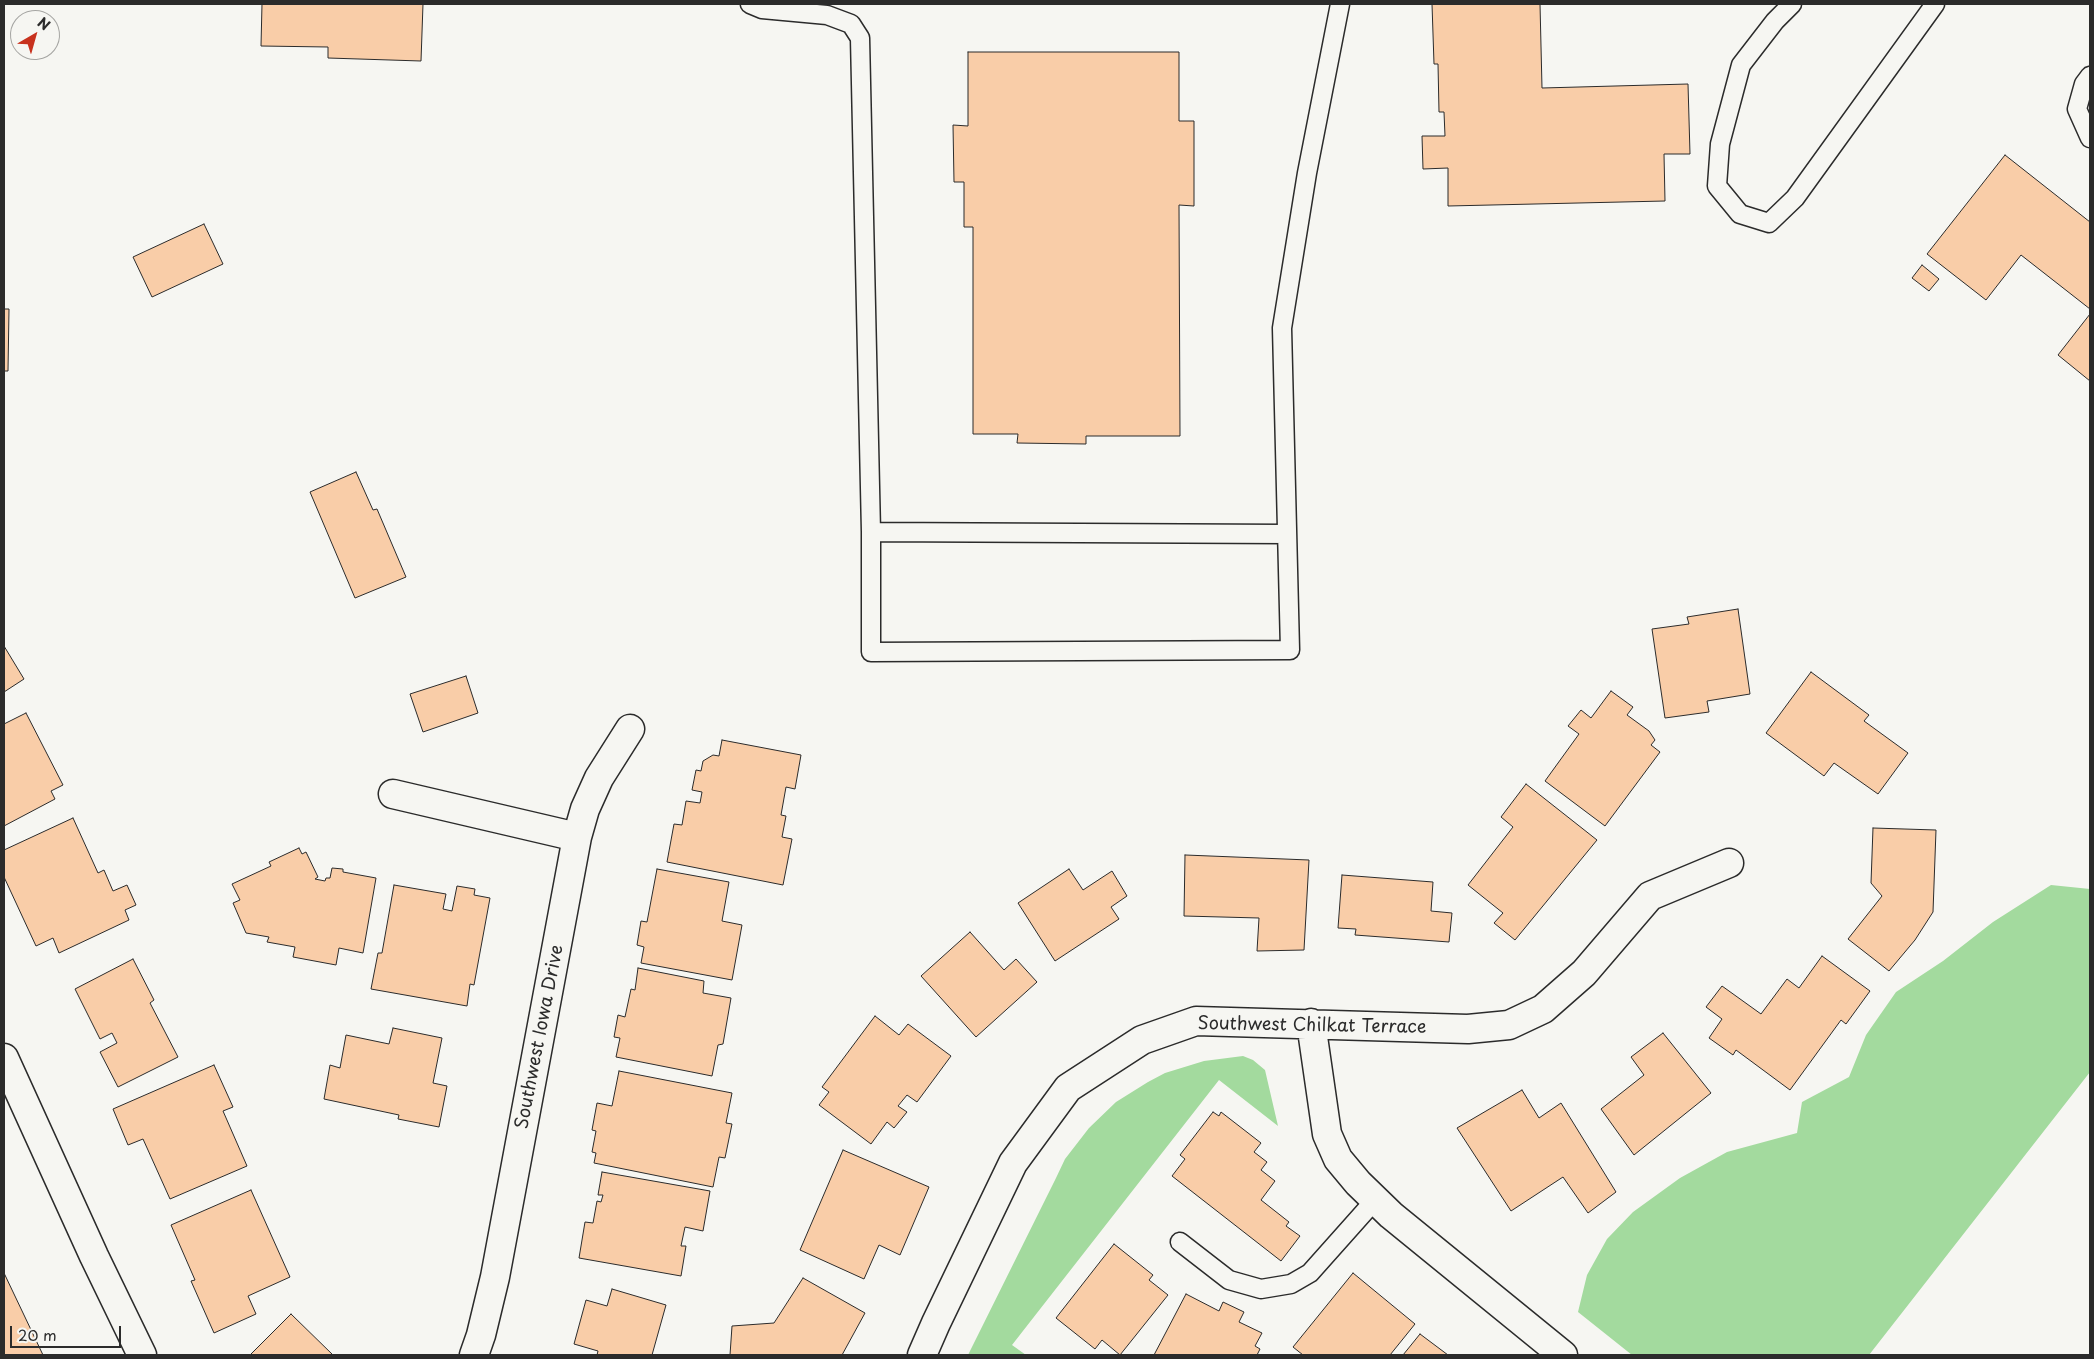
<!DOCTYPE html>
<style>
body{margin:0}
#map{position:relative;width:2094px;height:1359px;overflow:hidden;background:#f6f6f2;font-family:"Playpen Sans",sans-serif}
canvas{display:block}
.frame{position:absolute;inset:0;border:5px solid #2b2b2b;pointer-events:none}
.north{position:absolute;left:10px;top:10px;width:50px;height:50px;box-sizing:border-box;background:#f6f6f2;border:1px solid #a5a5a2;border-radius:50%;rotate:38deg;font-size:14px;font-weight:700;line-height:20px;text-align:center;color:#2b2b2b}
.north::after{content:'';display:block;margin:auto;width:18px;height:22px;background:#c8321e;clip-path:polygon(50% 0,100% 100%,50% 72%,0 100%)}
.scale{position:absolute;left:10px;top:1326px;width:111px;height:22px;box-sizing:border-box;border:2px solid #2b2b2b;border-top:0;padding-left:6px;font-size:15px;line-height:18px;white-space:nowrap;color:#2b2b2b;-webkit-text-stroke:4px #f6f6f2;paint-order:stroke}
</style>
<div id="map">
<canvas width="2094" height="1359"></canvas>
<div class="frame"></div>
<div class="north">N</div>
<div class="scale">20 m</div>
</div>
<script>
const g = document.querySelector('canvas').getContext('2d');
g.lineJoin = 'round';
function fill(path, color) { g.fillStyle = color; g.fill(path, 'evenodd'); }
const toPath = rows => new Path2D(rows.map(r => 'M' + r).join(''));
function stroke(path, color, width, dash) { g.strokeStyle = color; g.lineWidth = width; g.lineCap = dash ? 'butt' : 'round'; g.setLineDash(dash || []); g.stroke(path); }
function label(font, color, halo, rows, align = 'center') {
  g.font = font + ' "Playpen Sans",sans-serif'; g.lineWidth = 4; g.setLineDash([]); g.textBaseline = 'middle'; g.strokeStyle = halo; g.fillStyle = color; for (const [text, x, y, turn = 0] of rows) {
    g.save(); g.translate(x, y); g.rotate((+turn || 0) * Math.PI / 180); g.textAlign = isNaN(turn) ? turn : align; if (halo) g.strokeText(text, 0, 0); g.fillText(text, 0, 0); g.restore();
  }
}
const green = toPath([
 [2051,885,2090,889,2090,1072,1869,1355,1632,1355,1578,1312,1587,1275,1607,1239,1633,1212,1680,1178,1727,1152,1797,1133,1802,1102,1849,1077,1866,1035,1896,992,1943,961,1993,922],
 [1243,1056,1253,1060,1265,1070,1278,1126,1219,1080,1012,1345,1026,1355,968,1355,1056,1178,1065,1159,1089,1128,1116,1102,1148,1082,1165,1073,1204,1061]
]);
const building = toPath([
 [262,4,423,4,421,61,328,58,328,47,261,46,262,4],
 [1432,4,1540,4,1542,88,1688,84,1690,154,1664,154,1665,201,1448,206,1448,168,1423,169,1422,136,1445,136,1444,112,1439,112,1438,64,1434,64,1432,4],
 [968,52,1179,52,1179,121,1194,121,1194,206,1179,205,1180,436,1086,436,1086,444,1017,443,1018,434,973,434,973,227,964,227,964,182,954,182,953,125,968,126,968,52],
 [2005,155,2090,222,2090,309,2021,255,1986,300,1927,254,2005,155],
 [204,224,223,264,152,297,133,257,204,224],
 [1922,265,1939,279,1929,291,1912,278,1922,265],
 [4,309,9,309,8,371,4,371,4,309],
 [2090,314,2090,381,2058,355,2090,314],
 [356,472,373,510,377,509,406,577,355,598,310,492,356,472],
 [1738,609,1750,694,1707,701,1709,712,1665,718,1652,629,1689,624,1687,617,1738,609],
 [4,646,24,679,4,692,4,646],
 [1811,672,1869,715,1864,721,1908,753,1878,794,1834,763,1824,776,1766,733,1811,672],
 [466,676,478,713,423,732,410,694,466,676],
 [1611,691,1633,707,1627,715,1649,731,1655,740,1651,745,1660,752,1605,826,1545,781,1579,734,1568,726,1581,710,1591,718,1611,691],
 [26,713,63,785,51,791,55,799,4,826,4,724,26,713],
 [722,740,801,755,795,789,786,787,781,815,786,816,782,837,792,839,783,885,667,862,674,824,682,825,686,801,700,803,702,792,692,790,696,770,701,771,703,761,713,755,719,756,722,740],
 [1526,784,1597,840,1515,940,1494,923,1503,913,1468,885,1513,827,1501,817,1526,784],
 [73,818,98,873,104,870,113,891,127,885,136,905,125,910,129,920,59,953,53,938,36,946,4,877,4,850,73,818],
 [1873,828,1936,830,1933,912,1915,940,1889,971,1848,939,1882,896,1871,883,1873,828],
 [299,848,302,854,306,852,318,877,315,879,325,881,326,878,330,878,332,868,343,869,343,872,376,878,363,953,339,948,336,965,293,957,295,947,267,942,269,937,246,933,233,903,240,900,232,884,271,866,269,862,299,848],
 [1185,855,1309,860,1304,950,1257,951,1259,918,1184,916,1185,855],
 [657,869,729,882,722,921,742,925,732,980,641,963,644,947,637,945,641,921,647,922,657,869],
 [1069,869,1083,890,1112,871,1127,896,1111,907,1119,919,1055,961,1018,903,1069,869],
 [1342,875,1433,882,1431,911,1452,913,1449,942,1355,935,1356,929,1338,928,1342,875],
 [394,885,446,894,443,909,452,911,457,886,475,889,474,895,490,898,474,985,470,984,467,1006,371,989,378,953,382,953,394,885],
 [970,932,1004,970,1016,959,1037,982,976,1037,921,976,970,932],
 [1822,956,1870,991,1846,1024,1841,1020,1790,1090,1736,1050,1733,1055,1709,1038,1722,1019,1706,1007,1722,986,1761,1014,1787,979,1799,988,1822,956],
 [133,959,154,1000,150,1003,178,1057,118,1087,100,1052,117,1043,112,1033,100,1039,75,989,133,959],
 [638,968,704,981,703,993,731,998,723,1044,718,1045,712,1076,616,1057,620,1038,614,1037,618,1015,625,1017,631,989,635,990,638,968],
 [875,1016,899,1035,908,1024,951,1056,917,1102,907,1095,898,1106,907,1112,894,1128,887,1122,871,1144,819,1105,829,1092,822,1087,875,1016],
 [393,1028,442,1038,433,1083,447,1086,439,1127,398,1119,399,1115,324,1099,330,1065,340,1068,346,1035,389,1044,393,1028],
 [1663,1033,1711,1093,1634,1155,1601,1109,1644,1075,1631,1057,1663,1033],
 [214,1065,233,1107,223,1111,247,1166,170,1199,143,1139,128,1145,113,1109,214,1065],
 [619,1071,732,1093,726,1123,732,1124,725,1158,719,1157,713,1187,594,1163,596,1153,592,1152,596,1131,592,1130,597,1103,612,1106,619,1071],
 [1522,1090,1539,1118,1561,1103,1616,1192,1588,1213,1563,1177,1511,1211,1457,1128,1522,1090],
 [1213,1112,1219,1116,1221,1112,1261,1143,1254,1152,1267,1162,1261,1170,1275,1181,1261,1200,1289,1222,1286,1226,1300,1236,1281,1261,1172,1176,1185,1159,1180,1155,1213,1112],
 [843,1150,929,1187,900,1255,879,1245,864,1279,800,1250,843,1150],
 [602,1172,710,1191,703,1231,685,1227,681,1246,686,1246,681,1276,579,1258,585,1222,593,1223,597,1201,601,1202,603,1195,598,1195,602,1172],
 [251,1190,290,1277,248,1296,256,1314,214,1333,191,1281,195,1280,171,1225,251,1190],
 [1114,1244,1153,1275,1149,1280,1168,1295,1120,1355,1102,1340,1095,1349,1056,1318,1114,1244],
 [4,1273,43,1355,4,1355,4,1273],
 [1353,1273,1415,1324,1390,1355,1303,1355,1293,1347,1353,1273],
 [803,1278,865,1313,842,1355,730,1355,732,1326,774,1323,803,1278],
 [612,1289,666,1305,652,1355,597,1355,598,1351,574,1344,586,1300,607,1306,612,1289],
 [1186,1294,1219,1311,1223,1302,1244,1312,1239,1322,1262,1333,1255,1346,1260,1349,1257,1355,1154,1355,1186,1294],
 [291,1314,333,1355,250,1355,291,1314],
 [1420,1334,1448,1355,1403,1355,1420,1334]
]);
const lane = toPath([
 [750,4,762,9,827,15,851,24,860,38,871,532,871,652,1290,650,1282,328,1307,173,1340,4],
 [1792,4,1775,21,1741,65,1720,144,1717,186,1740,214,1769,223,1795,198,1935,4],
 [2090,76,2084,84,2077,109,2090,138],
 [871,532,1287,534],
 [1180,1242,1229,1280,1261,1289,1291,1284,1310,1273,1375,1200]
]);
const street = toPath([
 [393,794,577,837],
 [1311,1023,1327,1134,1338,1159,1358,1183,1391,1215,1563,1355],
 [4,1058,94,1256,142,1355],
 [474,1355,481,1335,495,1277,577,837,585,809,599,778,630,729],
 [922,1355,936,1323,1013,1163,1068,1088,1142,1040,1196,1021,1468,1029,1509,1025,1543,1009,1584,973,1650,896,1729,863]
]);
const streetNames = [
 ["Southwest Chilkat Terrace",1312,1026,1],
 ["Southwest Iowa Drive",540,1037,-79]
];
fill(green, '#a3da9e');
fill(building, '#f9cda8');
stroke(building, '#2b2b2b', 1);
stroke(lane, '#2b2b2b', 21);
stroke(street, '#2b2b2b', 31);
stroke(lane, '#f6f6f2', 18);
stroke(street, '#f6f6f2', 28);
label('18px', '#2b2b2b', '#f6f6f2', streetNames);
</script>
